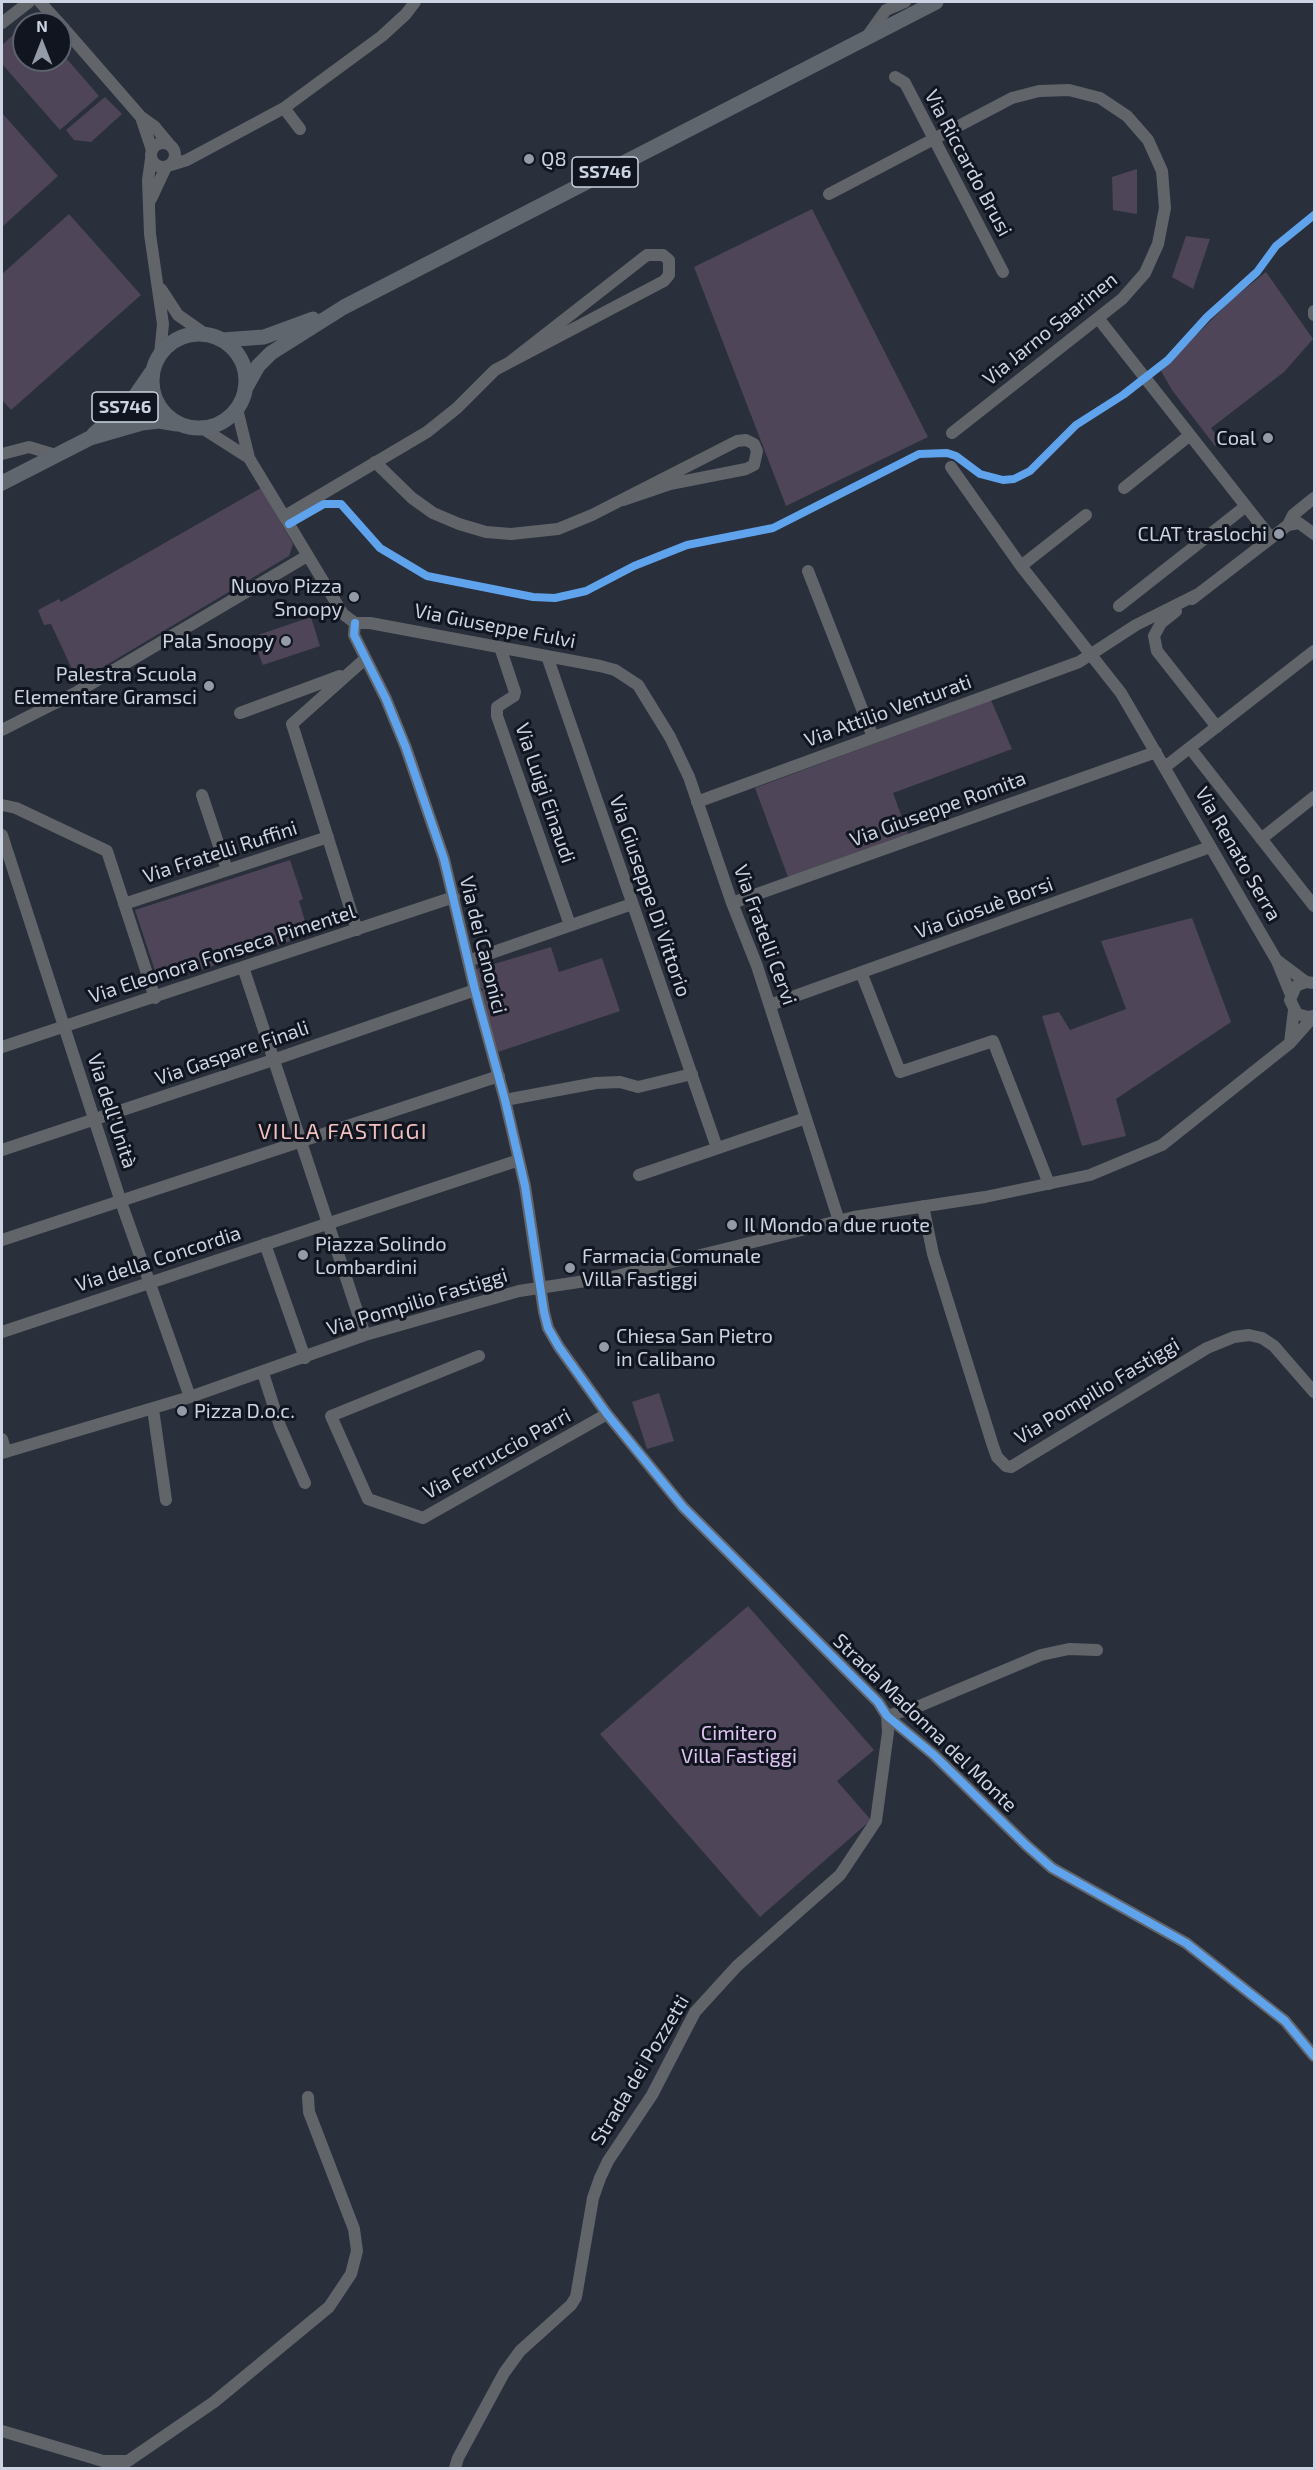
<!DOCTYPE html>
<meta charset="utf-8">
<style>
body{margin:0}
#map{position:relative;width:1316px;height:2470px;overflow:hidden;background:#292f3b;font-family:"Exo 2",sans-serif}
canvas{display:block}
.frame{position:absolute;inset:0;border:3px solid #ccd3e2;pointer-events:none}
.north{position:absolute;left:12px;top:12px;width:60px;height:60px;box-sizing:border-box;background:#10151f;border:2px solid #5b616d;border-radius:50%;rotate:0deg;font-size:16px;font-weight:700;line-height:24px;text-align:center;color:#ccd3e2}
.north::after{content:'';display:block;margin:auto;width:21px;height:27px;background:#939aa8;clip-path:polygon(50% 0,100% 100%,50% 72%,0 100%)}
</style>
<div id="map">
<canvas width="1316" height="2470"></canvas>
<div class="frame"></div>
<div class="north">N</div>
</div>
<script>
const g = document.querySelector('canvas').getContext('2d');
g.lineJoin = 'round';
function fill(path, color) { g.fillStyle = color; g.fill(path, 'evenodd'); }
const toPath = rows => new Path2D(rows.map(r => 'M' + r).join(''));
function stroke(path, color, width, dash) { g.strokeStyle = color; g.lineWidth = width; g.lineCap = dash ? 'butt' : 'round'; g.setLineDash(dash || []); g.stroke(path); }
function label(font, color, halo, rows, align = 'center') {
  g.font = font + ' "Exo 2",sans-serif'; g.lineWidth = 6; g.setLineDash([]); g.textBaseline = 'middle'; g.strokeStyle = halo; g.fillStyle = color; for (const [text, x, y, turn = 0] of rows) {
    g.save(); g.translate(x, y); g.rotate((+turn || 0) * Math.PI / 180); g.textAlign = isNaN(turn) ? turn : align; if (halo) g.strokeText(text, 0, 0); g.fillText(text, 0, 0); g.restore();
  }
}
const green = toPath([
 [24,25,24,60,60,60,60,51,99,96,60,130,2,64,2,45],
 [105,97,122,114,91,142,74,140,66,130],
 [2,113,58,176,2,227],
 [1137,169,1137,214,1113,210,1112,177],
 [812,209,928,437,786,506,694,267],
 [69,214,141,295,11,410,2,400,2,274],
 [1186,236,1210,239,1193,289,1172,277],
 [1266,272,1313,339,1284,372,1211,428,1221,441,1215,446,1172,390,1161,371,1231,300],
 [261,488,293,544,289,556,78,682,51,624,44,625,38,610,59,599,61,602],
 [311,617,320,646,263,665,252,637],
 [991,700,1012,749,893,793,908,834,788,877,755,788],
 [290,860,303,899,299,901,309,935,159,983,135,910],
 [1192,918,1231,1022,1116,1099,1126,1136,1082,1146,1042,1016,1059,1012,1070,1030,1126,1009,1101,941],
 [551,947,559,972,602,958,620,1011,498,1052,479,996,483,990,478,984,474,970],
 [659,1393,674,1441,647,1449,632,1402],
 [748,1606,874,1750,837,1781,871,1820,760,1917,600,1734]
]);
const minor = toPath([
 [40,2,60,24],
 [2,23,29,2],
 [60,24,141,117,155,127,169,144],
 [866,38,886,10,905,2],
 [895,77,905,83,1003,272],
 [284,108,300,129],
 [141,117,152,150],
 '151 155a12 12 0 1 1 24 0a12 12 0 1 1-24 0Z',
 [151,159,148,180,150,234,163,324,160,354],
 [171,165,187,160,284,108,382,36,406,14,415,2],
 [829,194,1012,98,1039,91,1069,90,1100,98,1127,116,1148,140,1162,171,1165,208,1158,244,1145,273,1122,299,952,433],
 [151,199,166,167],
 [161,289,178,315,205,334],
 [1314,311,1314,315],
 [1098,318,1271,538],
 [237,409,249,458,343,614,355,623],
 [202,428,249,458],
 [2,454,29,447,56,455],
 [375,462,412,498,433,513,459,524,486,532,511,534,558,529,592,515,737,441,746,440,754,444,757,451,754,465,746,469,670,484,623,500],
 [951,467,1021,566,1121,693,1277,961,1291,995],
 [1124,488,1190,435],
 [285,516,427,432,457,408,495,370,664,281,669,275,669,260,663,255,647,255,510,362],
 [1288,525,1293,515,1314,498],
 [1021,566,1086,515],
 [808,571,873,737],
 [1192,599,1288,525,1299,523,1314,534],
 [1119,606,1246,506],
 [1176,611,1161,623,1154,636,1157,651,1217,727],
 [355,623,354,635,386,699,406,748,444,859,475,990,505,1100,525,1186,544,1312,548,1328,559,1347,607,1414,683,1507,878,1702,887,1716,934,1755,1026,1845,1052,1868,1186,1943,1285,2021,1314,2056],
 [355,623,370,623,600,666,615,670,638,685,670,737,689,777,732,903,757,966,839,1221],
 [500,647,515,692,514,696,497,707,497,716,570,925],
 [547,656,717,1148],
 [240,713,340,676],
 [2,730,77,692,307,556],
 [1190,748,1314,906],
 [1165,767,1314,651],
 [202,795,227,870],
 [697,802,1079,662,1136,625,1198,594],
 [2,805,16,808,107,851,155,998],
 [2,835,121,1202,190,1397],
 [1261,839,1314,797],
 [732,903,1156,752],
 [124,904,328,837],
 [357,930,292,724,365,659],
 [468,961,632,904],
 [1278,961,1306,982],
 [243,967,365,1335],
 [861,972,900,1072,993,1041,1049,1184],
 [1314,983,1306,982,1296,986,1290,1000,1297,1014,1308,1017,1314,1016],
 [770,1005,1210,847],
 [1290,1043,1294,1010],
 [2,1047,454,897],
 [505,1100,596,1083,620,1082,638,1087,692,1074],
 [2,1150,273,1060,475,990],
 [639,1175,806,1118],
 [923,1206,933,1254,993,1446,997,1457,1006,1466,1011,1467,1207,1348,1234,1337,1249,1335,1262,1338,1274,1346,1314,1392],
 [2,1240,499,1076],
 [265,1244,305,1358],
 [2,1332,519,1160],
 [479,1356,331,1416,368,1499,423,1518,607,1414],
 [263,1373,280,1426,305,1483],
 [153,1409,166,1500],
 [2,1439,6,1452],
 [2,1453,190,1397,365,1335,519,1291,612,1277,854,1217,985,1197,1090,1175,1162,1145,1290,1043,1313,1017],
 [887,1716,917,1707,1041,1655,1069,1649,1097,1650],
 [2,2431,103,2461,128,2461,214,2402,329,2307,351,2274,357,2251,354,2229,309,2112,308,2097],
 [455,2468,458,2458,504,2373,520,2351,571,2305,576,2297,593,2198,600,2178,608,2161,652,2095,695,2012,737,1966,840,1875,876,1821,888,1732,887,1716]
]);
const major = toPath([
 '152 381a47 47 0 1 1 94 0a47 47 0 1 1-94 0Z',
 [222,340,264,337,313,319],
 [245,389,258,366,271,353,344,307,936,2],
 [94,434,131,402,151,373],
 [2,483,90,438,142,423,159,421,177,424]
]);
const cycleway = toPath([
 [289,524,324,504,341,504,380,548,427,576,533,597,555,598,586,591,634,566,687,545,773,528,919,454,947,453,956,456,980,474,1003,480,1014,479,1030,471,1076,425,1123,395,1168,360,1207,317,1257,272,1276,246,1314,215],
 [355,623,354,635,386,699,406,748,444,859,475,990,505,1100,525,1186,544,1312,548,1328,559,1347,607,1414,683,1507,878,1702,887,1716,934,1755,1026,1845,1052,1868,1186,1943,1285,2021,1314,2056]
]);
const markers = [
 [529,159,6,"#939aa8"],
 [1268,438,6,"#939aa8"],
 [1279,534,6,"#939aa8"],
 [354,597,6,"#939aa8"],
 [286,641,6,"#939aa8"],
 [209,686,6,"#939aa8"],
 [732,1225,6,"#939aa8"],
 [303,1255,6,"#939aa8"],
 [570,1268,6,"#939aa8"],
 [604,1347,6,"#939aa8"],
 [182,1411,6,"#939aa8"]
];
const shields = [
 [605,172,66],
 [125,407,66]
];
const shieldNames = [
 ["SS746",605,172],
 ["SS746",125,407]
];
const poiNames = [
 ["Q8",541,159],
 ["Coal",1256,438,"right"],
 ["CLAT traslochi",1267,534,"right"],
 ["Nuovo Pizza",342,586,"right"],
 ["Snoopy",342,609,"right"],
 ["Pala Snoopy",274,641,"right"],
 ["Palestra Scuola",197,674,"right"],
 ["Elementare Gramsci",197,697,"right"],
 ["Il Mondo a due ruote",744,1225],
 ["Piazza Solindo",315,1244],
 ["Lombardini",315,1267],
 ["Farmacia Comunale",582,1256],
 ["Villa Fastiggi",582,1279],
 ["Chiesa San Pietro",616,1336],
 ["in Calibano",616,1359],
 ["Pizza D.o.c.",194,1411]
];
const streetNames = [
 ["Via Riccardo Brusi",968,163,62],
 ["Via Jarno Saarinen",1050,329,-39],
 ["Via Giuseppe Fulvi",495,626,11],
 ["Via Attilio Venturati",888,711,-20],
 ["Via Luigi Einaudi",545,793,71],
 ["Via Giuseppe Romita",938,809,-20],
 ["Via Fratelli Ruffini",220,852,-18],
 ["Via Renato Serra",1238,854,60],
 ["Via Giuseppe Di Vittorio",650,896,71],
 ["Via Giosuè Borsi",984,908,-20],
 ["Via Fratelli Cervi",765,935,70],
 ["Via dei Canonici",483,945,76],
 ["Via Eleonora Fonseca Pimentel",222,954,-18],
 ["Via Gaspare Finali",232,1053,-19],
 ["Via dell'Unità",112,1111,72],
 ["Via della Concordia",158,1259,-18],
 ["Via Pompilio Fastiggi",417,1302,-17],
 ["Via Pompilio Fastiggi",1097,1391,-31],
 ["Via Ferruccio Parri",497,1454,-29],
 ["Strada Madonna del Monte",925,1723,44],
 ["Strada dei Pozzetti",640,2070,-59]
];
const parkNames = [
 ["Cimitero",739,1733],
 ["Villa Fastiggi",739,1756]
];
const quarterNames = [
 ["VILLA FASTIGGI",343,1132]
];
fill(green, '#4e4558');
stroke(minor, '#61656a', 12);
stroke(major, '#60666d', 15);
stroke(cycleway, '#60a3ed', 8);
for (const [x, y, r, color] of markers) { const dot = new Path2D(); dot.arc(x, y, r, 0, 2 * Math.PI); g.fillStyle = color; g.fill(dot); stroke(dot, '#10151f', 2); }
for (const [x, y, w] of shields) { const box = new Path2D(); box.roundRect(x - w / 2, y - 15, w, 30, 4.5); g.fillStyle = '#10151f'; g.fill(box); stroke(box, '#ccd3e2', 1.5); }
label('bold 18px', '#ccd3e2', null, shieldNames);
label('20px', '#ccd3e2', '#10151f', poiNames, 'left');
label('20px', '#ccd3e2', '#10151f', streetNames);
label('20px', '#e0c4f3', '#10151f', parkNames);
g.letterSpacing = '1.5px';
label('22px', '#f4c0be', '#10151f', quarterNames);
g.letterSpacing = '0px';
</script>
